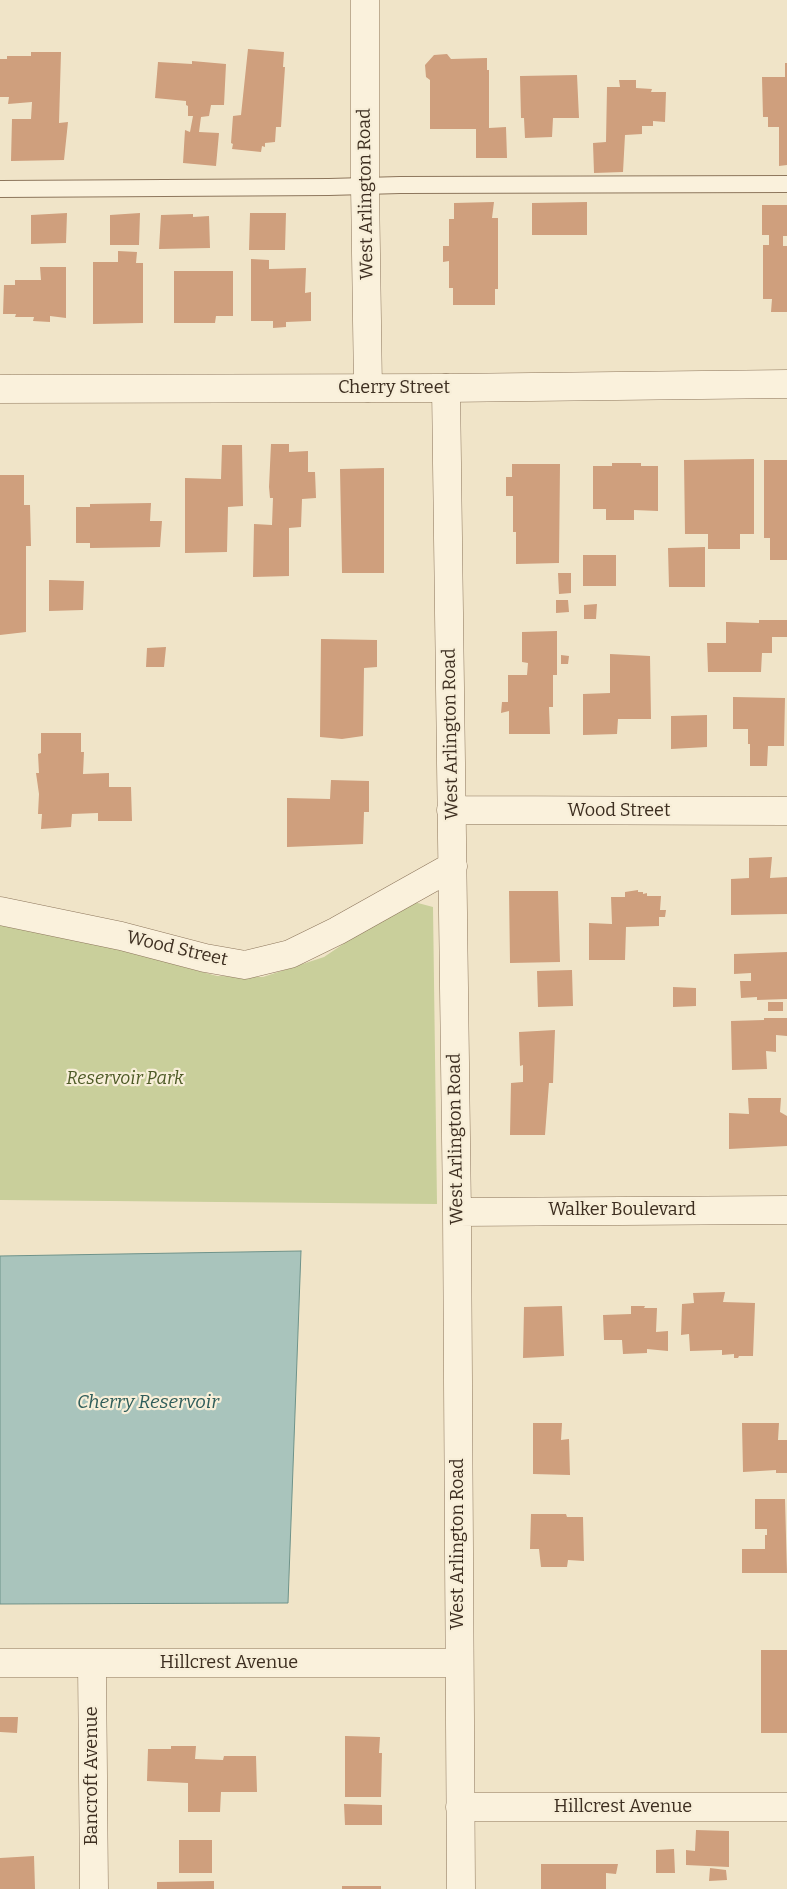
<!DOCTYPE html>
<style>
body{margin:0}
canvas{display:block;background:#f0e4c8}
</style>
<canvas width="787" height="1889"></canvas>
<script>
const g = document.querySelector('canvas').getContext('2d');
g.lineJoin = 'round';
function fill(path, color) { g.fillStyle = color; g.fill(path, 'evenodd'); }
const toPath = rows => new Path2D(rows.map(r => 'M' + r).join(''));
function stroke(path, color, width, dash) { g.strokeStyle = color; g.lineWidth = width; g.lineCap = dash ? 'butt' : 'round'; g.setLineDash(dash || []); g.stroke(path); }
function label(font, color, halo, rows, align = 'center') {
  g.font = font + ' Bitter,serif'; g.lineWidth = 4.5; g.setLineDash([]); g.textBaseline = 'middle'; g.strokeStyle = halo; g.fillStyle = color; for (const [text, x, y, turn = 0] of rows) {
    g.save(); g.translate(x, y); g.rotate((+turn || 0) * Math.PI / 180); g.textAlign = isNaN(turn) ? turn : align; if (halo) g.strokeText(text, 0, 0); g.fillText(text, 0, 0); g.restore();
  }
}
const green = toPath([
 [414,902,433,907,437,1204,0,1200,0,922,45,929,217,976,263,977,324,957,376,922]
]);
const water = toPath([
 [301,1251,288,1603,0,1604,0,1256,301,1251]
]);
const building = toPath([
 [248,49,284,52,283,67,285,67,281,127,276,127,275,142,265,143,265,147,262,146,261,152,232,149,233,144,231,143,233,116,241,115],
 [31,52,61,52,59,123,68,122,64,160,11,161,12,119,31,119,32,102,8,104,9,97,0,97,0,59,7,59,7,56,31,56],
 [447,54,451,59,487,58,487,70,489,70,489,128,506,127,507,158,476,158,476,129,430,129,430,80,426,77,425,65,434,55],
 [192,61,226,64,224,105,211,105,209,116,201,117,199,132,219,133,216,166,183,163,185,130,190,132,193,116,188,116,188,106,186,105,186,101,155,98,158,62,192,64],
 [785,63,787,63,787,165,779,166,779,127,768,127,768,117,763,117,762,77,785,77],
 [577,75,579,118,553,118,552,137,525,138,524,118,521,118,520,76],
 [619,80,636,80,636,88,652,89,651,92,666,92,665,122,653,121,653,126,642,126,642,134,625,135,623,172,594,173,593,143,606,142,607,87,620,87],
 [494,202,492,218,498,218,498,289,495,289,495,305,453,305,453,288,449,288,449,261,443,262,443,246,449,246,449,219,454,219,454,203],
 [587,202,587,235,532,235,532,203],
 [762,205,787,205,787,236,783,236,783,246,787,246,787,312,771,312,772,299,763,299,763,245,769,245,769,235,762,235],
 [67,213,66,243,31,244,31,215],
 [140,213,139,245,110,245,110,215],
 [250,213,286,213,285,250,249,250],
 [193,214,193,217,209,216,210,248,159,249,161,215],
 [118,251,137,252,136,263,143,263,143,323,93,324,93,262,118,262],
 [251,259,269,260,269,269,306,268,305,293,311,292,311,321,286,322,286,327,273,328,273,321,251,321],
 [40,267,66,267,66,318,50,316,50,322,33,321,34,317,15,317,16,314,3,314,4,285,15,285,15,280,41,280],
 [174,271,233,271,233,316,216,316,215,323,174,323],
 [271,444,289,444,289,452,308,451,308,472,315,472,316,498,302,499,301,527,289,528,289,576,253,577,254,524,272,525,273,498,270,498,269,487],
 [222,445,242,445,243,506,228,507,227,552,185,553,185,478,221,479],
 [754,459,754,534,740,534,740,549,708,549,708,534,685,534,684,460],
 [764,460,787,460,787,560,770,560,770,538,764,538],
 [612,463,641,463,641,466,658,466,658,511,634,510,634,520,606,520,606,509,593,509,593,466,612,466],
 [512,464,560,464,559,563,516,564,516,532,513,532,513,496,506,496,506,477,512,477],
 [384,468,384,573,342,573,340,469],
 [0,475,24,475,24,505,30,505,31,546,26,546,26,632,0,635],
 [151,503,150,521,162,521,160,547,90,548,90,543,76,543,76,507,90,507,90,504],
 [705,547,705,587,669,587,668,548],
 [583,555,616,555,616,586,583,586],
 [558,573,571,573,571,593,559,594],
 [49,580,84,581,83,610,49,611],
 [556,600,568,600,569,612,556,613],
 [597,604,596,619,584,619,584,605],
 [759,620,787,620,787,637,772,637,772,653,762,653,761,672,708,672,707,643,726,643,726,622,759,623],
 [557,631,557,675,553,675,553,707,549,707,550,734,509,734,509,711,501,713,502,702,508,702,508,675,527,675,528,663,522,662,522,632],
 [321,639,377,640,377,667,364,668,363,736,342,739,320,737],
 [166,647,164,667,146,667,147,648],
 [610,654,650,656,651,719,618,719,617,734,583,735,583,694,610,693],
 [561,655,569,656,568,664,561,664],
 [733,697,785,698,784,746,768,746,767,766,750,766,750,744,748,744,748,729,733,729],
 [707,715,707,747,671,749,671,716],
 [41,733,81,733,81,752,84,752,83,774,109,773,109,787,131,787,132,821,98,821,98,813,72,814,71,827,41,829,42,814,38,814,39,794,36,773,39,773,38,754,41,753],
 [331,780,369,781,369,812,364,812,363,844,287,847,287,798,330,799],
 [772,857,770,878,787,877,787,914,731,915,731,879,749,878,749,858],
 [638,890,638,892,643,892,643,894,647,893,647,896,661,896,660,910,666,910,665,917,659,917,659,926,626,927,625,960,589,960,589,923,612,924,611,897,625,897,625,892],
 [509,891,558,891,560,962,510,963],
 [787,952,787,999,757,1000,757,997,741,998,740,981,751,981,751,973,734,974,734,954],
 [572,970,573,1006,538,1007,537,971],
 [673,987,696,988,696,1006,673,1007],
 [768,1002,783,1002,783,1011,768,1011],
 [764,1018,787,1018,787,1036,776,1035,776,1052,766,1051,767,1069,732,1070,731,1021,764,1020],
 [555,1030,553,1083,549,1083,545,1135,510,1135,511,1083,523,1082,523,1065,520,1066,519,1032],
 [748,1098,781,1098,780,1112,787,1116,787,1146,729,1149,729,1113,749,1114],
 [725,1292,723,1302,755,1303,753,1356,739,1356,738,1358,734,1358,734,1354,722,1355,722,1350,690,1351,689,1334,681,1335,682,1304,694,1303,693,1293],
 [562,1306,564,1356,523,1358,524,1307],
 [631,1306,645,1306,644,1308,657,1308,656,1332,668,1331,668,1351,647,1349,647,1353,623,1354,622,1340,604,1340,603,1315,631,1314],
 [533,1423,562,1423,561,1440,569,1439,570,1475,533,1474],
 [742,1423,779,1423,778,1440,787,1440,787,1473,776,1473,776,1470,743,1472],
 [755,1499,785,1499,787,1573,742,1573,742,1549,765,1549,765,1535,767,1535,767,1529,755,1529],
 [531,1514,566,1514,567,1517,583,1517,584,1561,568,1560,567,1567,541,1567,539,1549,530,1549],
 [761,1650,787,1650,787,1733,761,1733],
 [0,1717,18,1717,17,1733,0,1732],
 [345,1736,380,1737,379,1753,382,1753,381,1797,345,1797],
 [171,1746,196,1746,195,1759,223,1760,224,1756,256,1756,257,1792,221,1792,220,1812,188,1812,188,1783,147,1781,148,1749,171,1749],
 [344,1804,382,1805,382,1825,345,1825],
 [696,1830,729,1831,729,1867,686,1865,686,1850,695,1851],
 [179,1840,212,1840,212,1873,179,1873],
 [674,1849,675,1873,656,1873,656,1850],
 [34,1856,35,1889,0,1889,0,1858],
 [541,1864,618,1864,616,1874,606,1873,606,1889,541,1889],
 [710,1868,726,1870,727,1880,709,1881],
 [214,1881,214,1889,157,1889,157,1882],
 [342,1886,381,1886,381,1889,342,1889]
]);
const service = toPath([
 [0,189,329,187,400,185,787,184]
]);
const minor = toPath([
 [365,0,365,186,368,388],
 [446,388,457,1212,461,1889],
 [451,810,787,811],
 [0,911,121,936,205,958,245,965,290,954,337,931,453,866],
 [457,1212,787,1210],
 [0,1663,459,1663],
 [92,1663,94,1889],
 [460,1807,787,1807]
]);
const tertiary = toPath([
 [0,389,446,388,787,384]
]);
const streetNames = [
 ["West Arlington Road",366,194,-91],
 ["Cherry Street",394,388],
 ["West Arlington Road",451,734,-91],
 ["Wood Street",619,811],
 ["Wood Street",177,949,13],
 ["West Arlington Road",456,1139,-91],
 ["Walker Boulevard",622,1210],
 ["West Arlington Road",458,1544,-90],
 ["Hillcrest Avenue",229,1663],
 ["Bancroft Avenue",92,1776,-90],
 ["Hillcrest Avenue",623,1807]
];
const parkNames = [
 ["Reservoir Park",125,1079]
];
const waterNames = [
 ["Cherry Reservoir",148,1403]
];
fill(green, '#c9cf9b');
fill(water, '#a9c4bc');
stroke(water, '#6f938a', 1);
fill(building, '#cf9f7d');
stroke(service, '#8d765c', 18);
stroke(minor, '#8d765c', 29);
stroke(tertiary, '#8d765c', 29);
stroke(service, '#faf1dc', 16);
stroke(minor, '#faf1dc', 28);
stroke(tertiary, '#faf1dc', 28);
label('18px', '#3d2e20', '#f7eed8', streetNames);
label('italic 18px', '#4d5a26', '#f7eed8', parkNames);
label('italic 19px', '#2f5d5a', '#f7eed8', waterNames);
</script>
